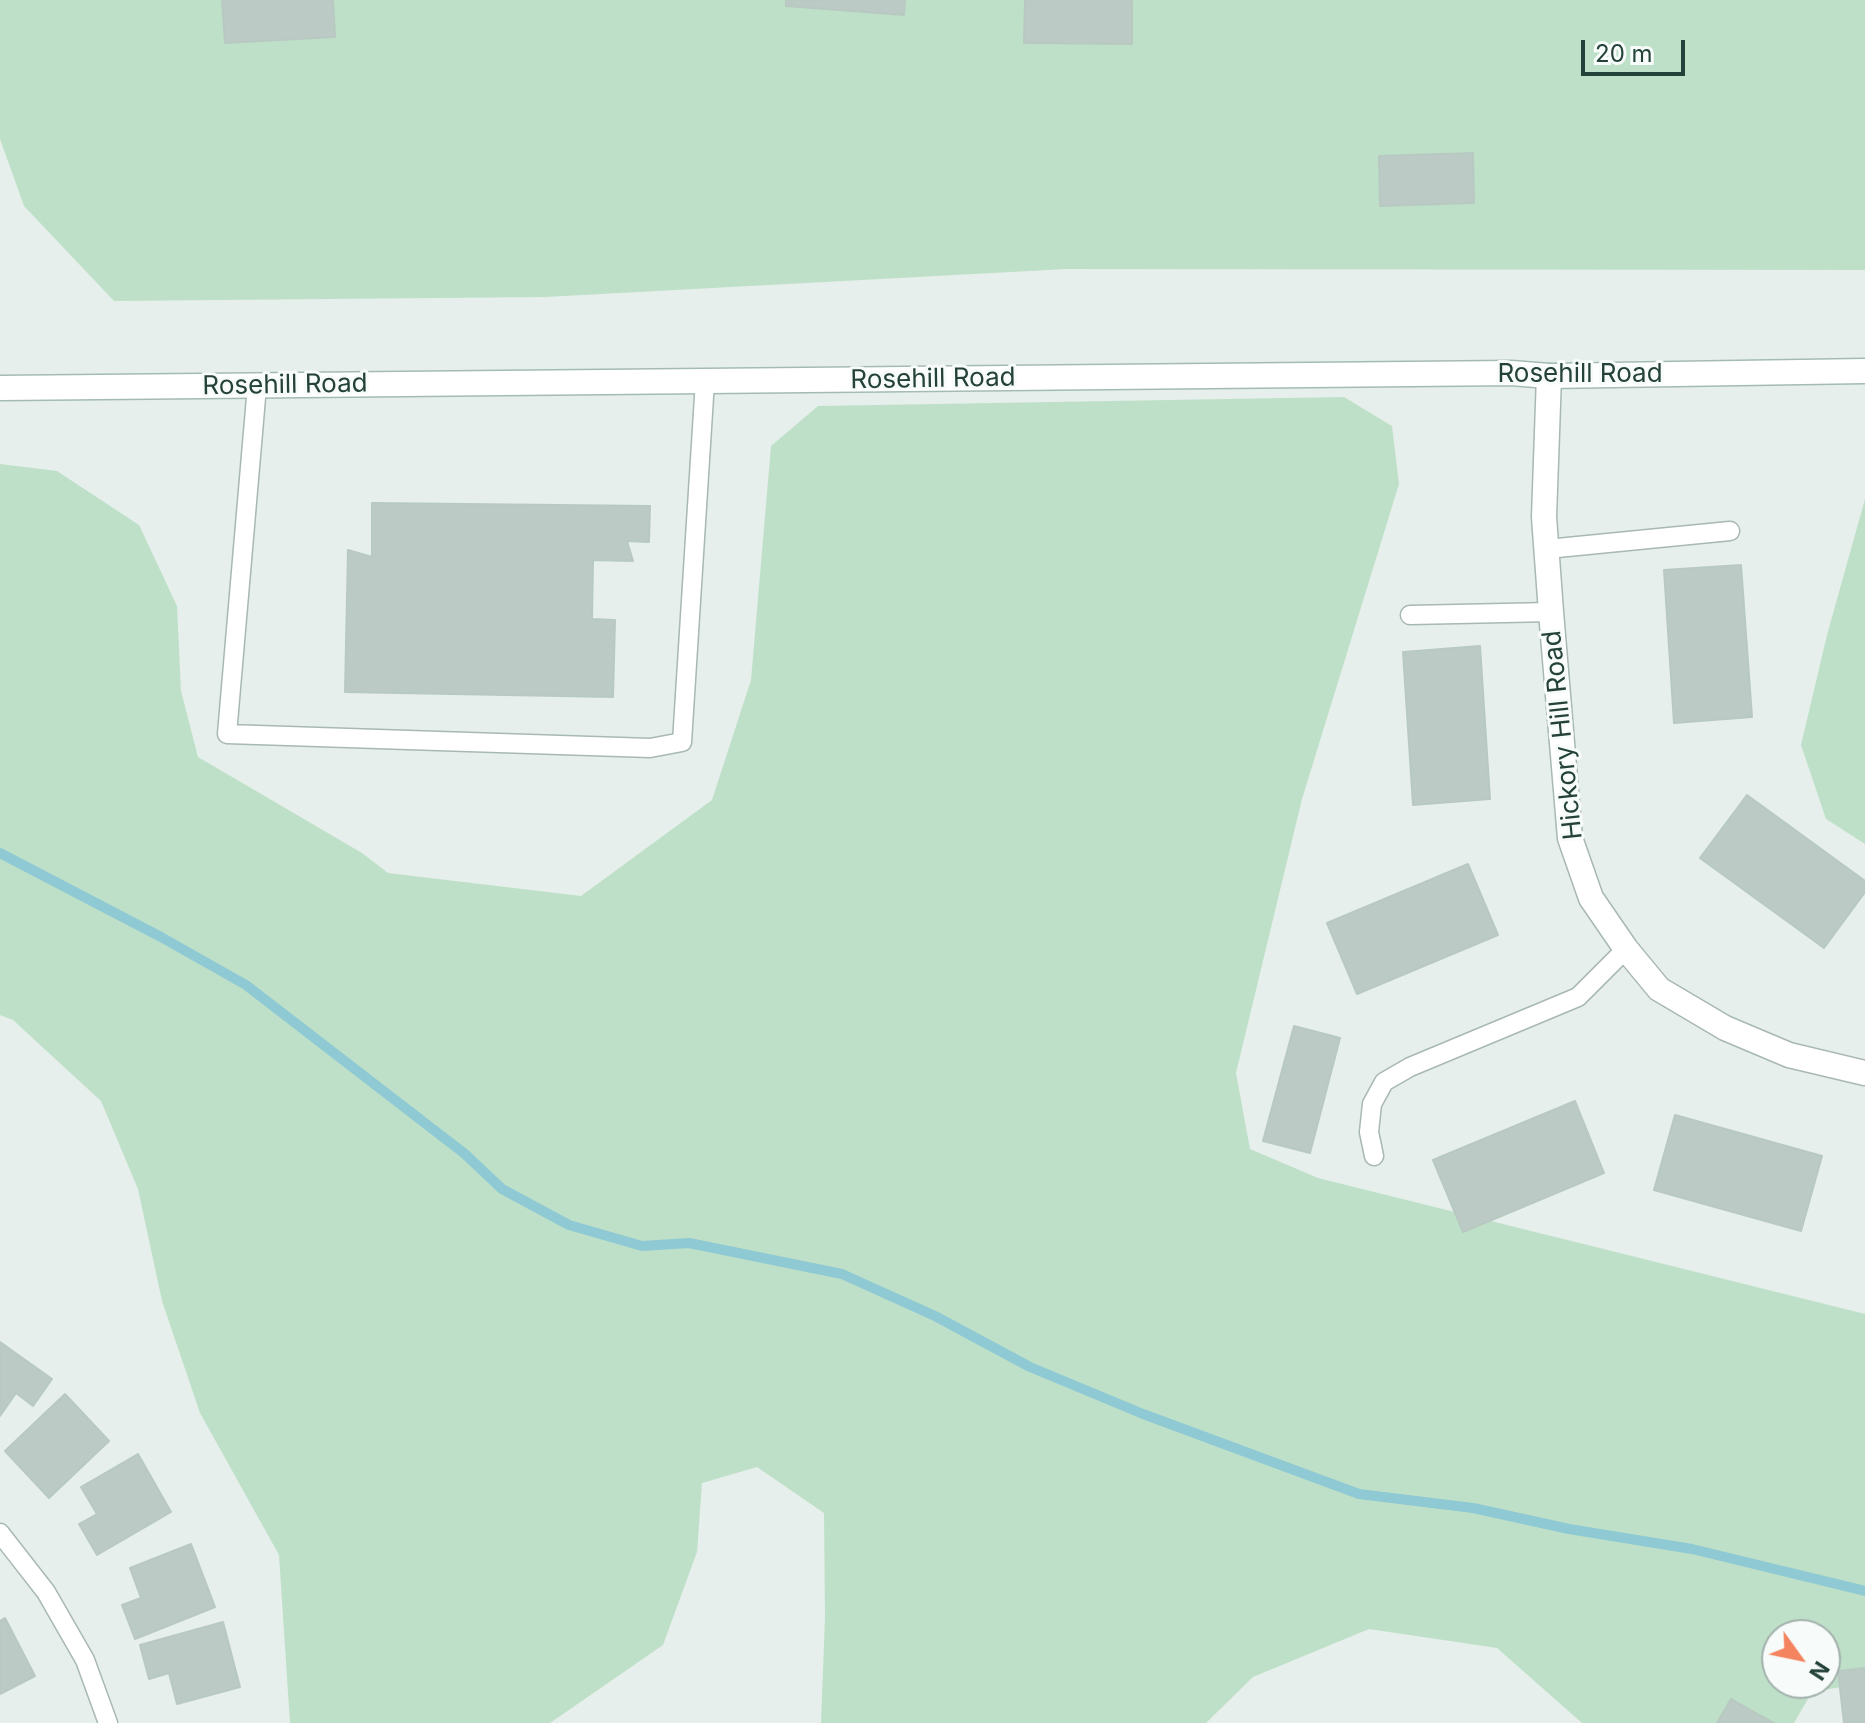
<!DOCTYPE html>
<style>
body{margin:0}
#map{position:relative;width:1865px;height:1723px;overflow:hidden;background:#e6efeb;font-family:Inter,sans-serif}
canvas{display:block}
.north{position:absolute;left:1761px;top:1619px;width:80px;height:80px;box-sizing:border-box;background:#f7fbf9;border:2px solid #a3b1ad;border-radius:50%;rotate:123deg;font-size:22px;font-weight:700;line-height:32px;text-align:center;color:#24423a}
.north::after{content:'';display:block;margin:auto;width:28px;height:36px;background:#f4845f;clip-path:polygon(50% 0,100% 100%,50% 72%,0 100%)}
.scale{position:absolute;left:1581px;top:40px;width:104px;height:36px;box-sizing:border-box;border:4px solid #24423a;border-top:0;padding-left:10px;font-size:24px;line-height:28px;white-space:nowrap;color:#24423a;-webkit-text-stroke:6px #f7fbf9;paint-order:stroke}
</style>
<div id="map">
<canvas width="1865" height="1723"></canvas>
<div class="north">N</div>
<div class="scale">20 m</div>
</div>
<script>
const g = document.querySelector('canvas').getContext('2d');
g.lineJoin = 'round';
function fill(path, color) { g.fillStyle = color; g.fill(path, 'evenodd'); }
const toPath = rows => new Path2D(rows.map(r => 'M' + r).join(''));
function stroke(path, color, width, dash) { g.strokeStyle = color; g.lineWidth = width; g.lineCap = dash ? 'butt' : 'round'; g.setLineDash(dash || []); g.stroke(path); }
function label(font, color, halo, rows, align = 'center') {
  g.font = font + ' Inter,sans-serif'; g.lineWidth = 6; g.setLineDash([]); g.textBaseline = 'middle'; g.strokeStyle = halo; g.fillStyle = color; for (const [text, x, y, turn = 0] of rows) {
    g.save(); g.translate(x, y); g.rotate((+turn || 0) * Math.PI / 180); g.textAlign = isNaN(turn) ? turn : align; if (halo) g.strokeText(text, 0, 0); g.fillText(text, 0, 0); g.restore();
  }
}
const green = toPath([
 [0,0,1865,0,1865,270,1067,269,545,297,114,301,24,206,0,139],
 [1344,397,1392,426,1399,484,1302,799,1236,1073,1250,1149,1318,1178,1865,1314,1865,1683,1812,1692,1794,1723,1582,1723,1497,1648,1369,1629,1253,1677,1206,1723,821,1723,825,1617,824,1513,757,1467,702,1483,697,1552,663,1645,550,1723,290,1723,279,1555,200,1413,162,1301,138,1189,101,1101,13,1020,0,1015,0,464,57,471,139,525,177,606,181,691,198,757,362,853,388,873,581,896,712,800,751,680,771,446,818,406],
 [1777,1635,1825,1635,1825,1683,1777,1683],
 [1865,499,1865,844,1826,819,1801,745,1827,635]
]);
const stream = toPath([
 [0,853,161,937,246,985,465,1154,502,1189,569,1225,642,1246,689,1243,842,1274,935,1316,1030,1367,1143,1414,1359,1494,1473,1508,1569,1529,1692,1549,1865,1591]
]);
const building = toPath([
 [222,0,333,0,335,37,225,43,222,0],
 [786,0,905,0,904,15,786,6,786,0],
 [1025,0,1132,0,1132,44,1024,43,1025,0],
 [1473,153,1474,203,1380,206,1379,156,1473,153],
 [372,503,650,506,649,542,627,541,633,561,593,560,592,619,615,620,613,697,345,692,348,550,372,557,372,503],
 [1741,565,1752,717,1674,723,1664,570,1741,565],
 [1480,646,1490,799,1413,805,1403,652,1480,646],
 [1747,795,1865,881,1865,892,1824,948,1700,858,1747,795],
 [1468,864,1498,935,1357,994,1327,923,1468,864],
 [1294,1026,1340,1038,1310,1153,1263,1141,1294,1026],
 [1575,1101,1604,1173,1463,1232,1433,1160,1575,1101],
 [1675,1115,1822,1156,1801,1231,1654,1190,1675,1115],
 [0,1342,52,1379,33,1406,16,1393,0,1416,0,1342],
 [65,1394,109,1441,49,1498,5,1451,65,1394],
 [138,1454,171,1512,97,1555,79,1524,97,1514,81,1487,138,1454],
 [191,1544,215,1607,135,1639,122,1605,141,1598,130,1568,191,1544],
 [5,1618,35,1676,0,1694,0,1621,5,1618],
 [223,1622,240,1687,177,1704,169,1673,149,1679,140,1645,223,1622],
 [1865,1668,1865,1723,1844,1723,1838,1671,1865,1668],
 [1731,1699,1774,1723,1717,1723,1731,1699]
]);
const service = toPath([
 [257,386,227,734,650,748,682,742,705,381],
 [1547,549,1730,531],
 [1410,615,1551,612],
 [1374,1156,1369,1132,1372,1104,1384,1082,1410,1067,1578,997,1626,949],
 [0,1533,46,1592,85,1660,108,1723]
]);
const minor = toPath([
 [1549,376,1544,517,1551,612,1570,838,1591,898,1626,949,1659,989,1725,1028,1789,1055,1865,1073]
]);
const secondary = toPath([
 [0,388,1511,373,1549,376,1865,371]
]);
const streetNames = [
 ["Rosehill Road",1580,374],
 ["Rosehill Road",933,379,-1],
 ["Rosehill Road",285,385,-1],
 ["Hickory Hill Road",1563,735,-96]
];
fill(green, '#bfe0c8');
stroke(stream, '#8ec9d4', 10);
fill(building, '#bbcac4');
stroke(building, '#b8c9c2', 2);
stroke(service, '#a8b8b2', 21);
stroke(minor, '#a8b8b2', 27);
stroke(secondary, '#a4bbb3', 27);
stroke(service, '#fff', 18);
stroke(minor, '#fff', 24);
stroke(secondary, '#fff', 24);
label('26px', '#24423a', '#f7fbf9', streetNames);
</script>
